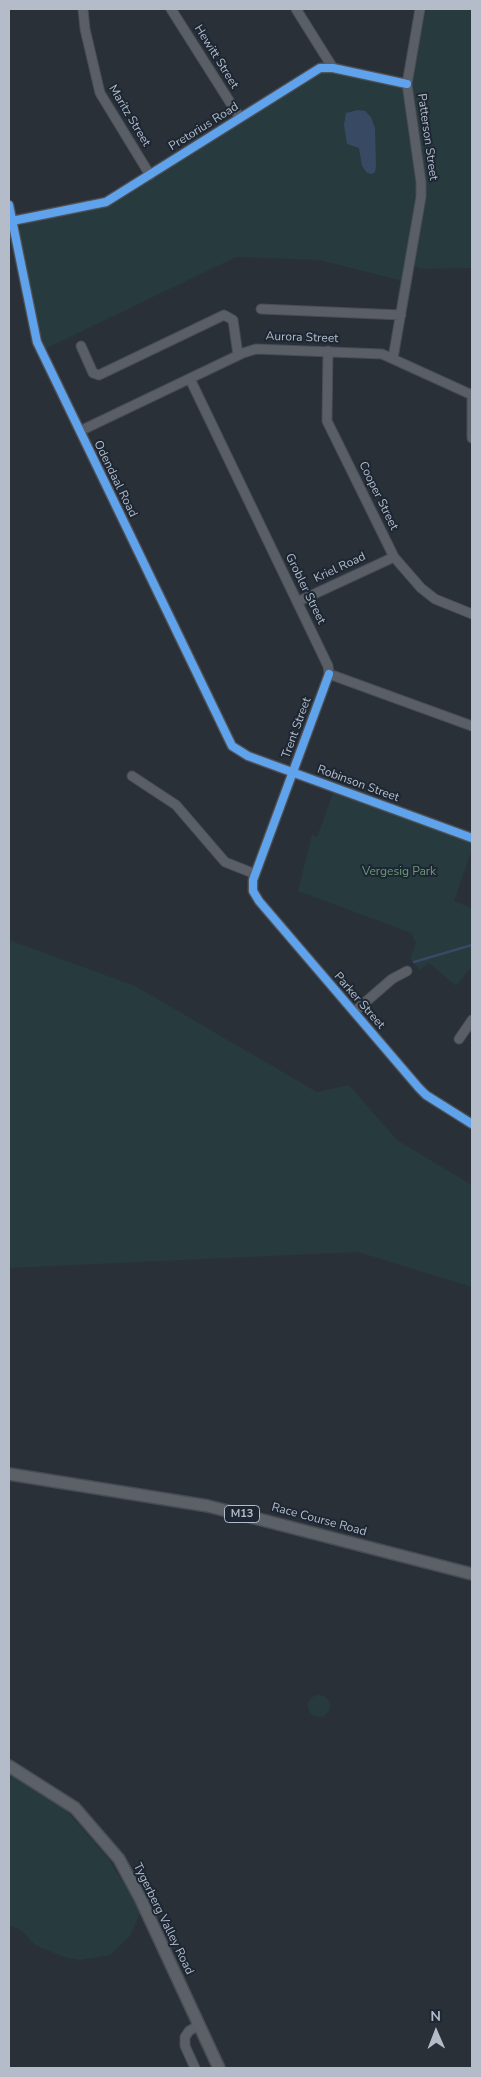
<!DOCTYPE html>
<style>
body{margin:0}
#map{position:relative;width:481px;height:2077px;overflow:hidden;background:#2a3038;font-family:"Nunito Sans",sans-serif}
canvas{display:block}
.frame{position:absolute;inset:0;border:10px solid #b4bcc9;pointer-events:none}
.north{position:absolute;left:411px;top:2007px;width:50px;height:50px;-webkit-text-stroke:4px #1d2633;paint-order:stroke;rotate:359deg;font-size:14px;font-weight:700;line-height:20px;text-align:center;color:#b4bcc9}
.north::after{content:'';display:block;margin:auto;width:18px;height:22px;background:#b4bcc9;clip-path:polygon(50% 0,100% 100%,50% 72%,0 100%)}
</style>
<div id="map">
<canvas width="481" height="2077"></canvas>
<div class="frame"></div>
<div class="north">N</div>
</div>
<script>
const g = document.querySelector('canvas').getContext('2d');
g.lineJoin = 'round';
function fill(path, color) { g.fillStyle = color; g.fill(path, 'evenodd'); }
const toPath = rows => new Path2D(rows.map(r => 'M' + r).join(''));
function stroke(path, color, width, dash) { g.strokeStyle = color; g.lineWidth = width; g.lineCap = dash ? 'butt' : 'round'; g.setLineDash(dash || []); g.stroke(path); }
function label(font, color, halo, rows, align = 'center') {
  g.font = font + ' "Nunito Sans",sans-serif'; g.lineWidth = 4; g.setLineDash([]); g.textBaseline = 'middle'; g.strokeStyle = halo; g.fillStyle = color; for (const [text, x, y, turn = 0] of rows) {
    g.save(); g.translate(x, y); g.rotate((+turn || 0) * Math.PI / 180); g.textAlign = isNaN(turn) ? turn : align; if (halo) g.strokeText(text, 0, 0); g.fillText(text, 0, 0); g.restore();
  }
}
const green = toPath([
 [426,9,472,9,472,268,420,269,414,265,426,195,412,77],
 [327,71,403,89,417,191,403,281,319,260,236,257,45,349,38,328,19,233,21,226,26,223,106,206,318,73],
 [334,791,472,842,472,849,454,901,472,908,472,966,456,986,429,963,420,970,410,959,416,943,411,933,298,891,312,835,317,837],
 [9,940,135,986,317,1092,349,1085,397,1140,472,1185,472,1287,358,1252,9,1268],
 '308 1706a11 11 0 1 1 22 0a11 11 0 1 1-22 0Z',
 [9,1771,65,1809,108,1858,141,1911,130,1936,110,1955,79,1960,64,1957,35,1945,21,1930,9,1925]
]);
const water = toPath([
 [358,110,365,111,371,117,375,128,376,167,375,172,372,174,367,173,362,166,359,148,347,144,344,125,346,113]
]);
const stream = toPath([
 [414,962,472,945]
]);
const minor = toPath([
 [83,9,85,29,100,93,150,175],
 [171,9,240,118],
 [296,9,333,68],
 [9,205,37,342,232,746,248,756,472,838],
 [12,221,106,202,320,68,333,68,407,84],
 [261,309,401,315],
 [81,346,93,373,99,375,224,315,233,320,238,355],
 [328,351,327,421,394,557,421,588,435,599,472,614],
 [393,358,421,197,421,182,407,84,420,9],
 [190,379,328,666,329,674],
 [472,400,472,438],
 [80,431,243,353,256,349,382,354,472,395],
 [297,602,394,557],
 [329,674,253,880,253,891,259,901,419,1088,426,1095,472,1124],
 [329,674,472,726],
 [132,776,176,805,225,862,255,874],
 [354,1012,392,979,407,971],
 [459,1039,472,1020],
 [195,2068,185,2046,185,2037,189,2031,199,2025]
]);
const major = toPath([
 [9,1474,208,1506,472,1574],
 [9,1766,75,1808,119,1859,141,1900,219,2068]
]);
const cycleway = toPath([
 [9,205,37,342,232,746,248,756,472,838],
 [12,221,106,202,320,68,333,68,407,84],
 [329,674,253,880,253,891,259,901,419,1088,426,1095,472,1124]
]);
const shields = [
 [242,1514,35]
];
const shieldNames = [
 ["M13",242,1514]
];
const streetNames = [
 ["Hewitt Street",216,57,58],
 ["Maritz Street",129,116,59],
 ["Pretorius Road",204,127,-32],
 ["Patterson Street",427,137,82],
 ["Aurora Street",302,338,2],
 ["Odendaal Road",115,479,64],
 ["Cooper Street",378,496,64],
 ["Kriel Road",340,568,-25],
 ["Grobler Street",305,589,64],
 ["Trent Street",297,728,-70],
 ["Robinson Street",358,784,20],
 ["Parker Street",359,1001,49],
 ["Race Course Road",319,1520,15],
 ["Tygerberg Valley Road",163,1919,64]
];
const parkNames = [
 ["Vergesig Park",399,872]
];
fill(green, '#273a3e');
fill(water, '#384963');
stroke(stream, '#384963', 2.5);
stroke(minor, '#484c53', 11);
stroke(major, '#484c55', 14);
stroke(minor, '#5a5e66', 9);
stroke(major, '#5c6168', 11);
stroke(cycleway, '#60a3ed', 8);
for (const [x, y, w] of shields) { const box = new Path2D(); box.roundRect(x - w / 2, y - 8.5, w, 17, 4); g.fillStyle = '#1d2633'; g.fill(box); stroke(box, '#b4bcc9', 1); }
label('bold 11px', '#b4bcc9', null, shieldNames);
label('12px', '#b4bcc9', '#1d2633', streetNames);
label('12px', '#6b9a76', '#1d2633', parkNames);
</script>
